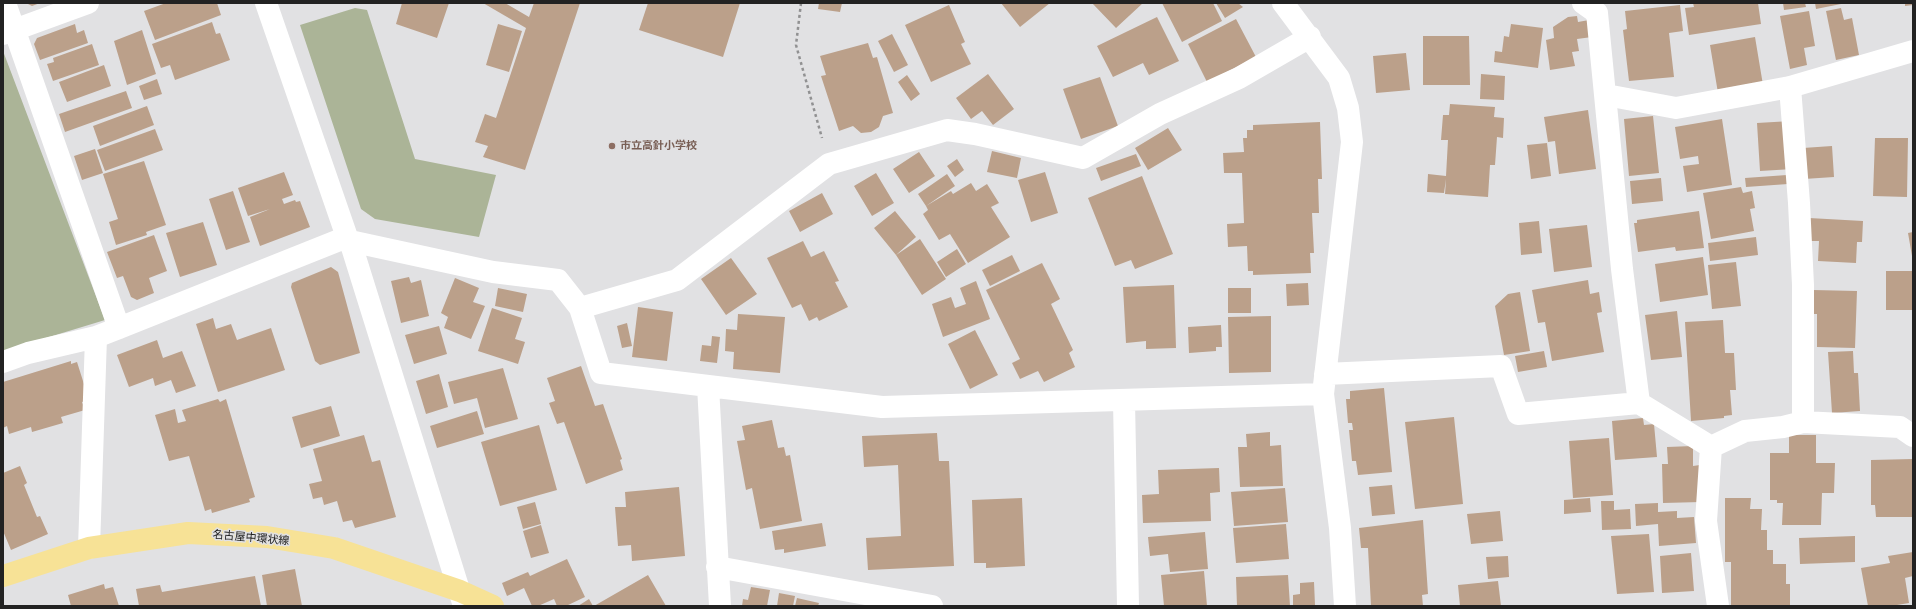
<!DOCTYPE html>
<meta charset="utf-8">
<style>
body{margin:0}
#map{position:relative;width:1916px;height:609px;overflow:hidden;background:#e1e1e3;font-family:Cabin,sans-serif}
canvas{display:block}
.frame{position:absolute;inset:0;border:4px solid #222;pointer-events:none}
</style>
<div id="map">
<canvas width="1916" height="609"></canvas>
<div class="frame"></div>
</div>
<script>
const g = document.querySelector('canvas').getContext('2d');
g.lineJoin = 'round';
function fill(path, color) { g.fillStyle = color; g.fill(path, 'evenodd'); }
const toPath = rows => new Path2D(rows.map(r => 'M' + r).join(''));
function stroke(path, color, width, dash) { g.strokeStyle = color; g.lineWidth = width; g.lineCap = dash ? 'butt' : 'round'; g.setLineDash(dash || []); g.stroke(path); }
function label(font, color, halo, rows, align = 'center') {
  g.font = font + ' Cabin,"Noto Sans JP",sans-serif'; g.lineWidth = 3; g.setLineDash([]); g.textBaseline = 'middle'; g.strokeStyle = halo; g.fillStyle = color; for (const [text, x, y, turn = 0] of rows) {
    g.save(); g.translate(x, y); g.rotate((+turn || 0) * Math.PI / 180); g.textAlign = isNaN(turn) ? turn : align; if (halo) g.strokeText(text, 0, 0); g.fillText(text, 0, 0); g.restore();
  }
}
const green = toPath([
 [355,8,367,10,415,159,496,175,479,237,375,219,361,209,300,25],
 [3,51,105,320,3,351]
]);
const building = toPath([
 [26,3,40,3,32,6],
 [166,3,217,3,221,15,155,40,144,11],
 [402,3,449,3,437,38,396,24],
 [483,3,505,3,529,17,534,3,580,3,525,170,483,157,488,146,475,142,485,114,496,118,526,28],
 [648,3,740,3,723,57,639,30],
 [819,3,842,3,840,12,818,9],
 [1001,3,1050,3,1020,27],
 [1092,3,1143,3,1116,28],
 [1162,3,1213,3,1222,21,1182,42],
 [1216,3,1238,3,1243,7,1225,18],
 [1693,3,1758,3,1761,24,1689,35,1685,8,1694,7],
 [1783,3,1805,3,1806,7,1784,10],
 [1815,3,1841,3,1841,4,1816,9],
 [1905,3,1913,3,1913,5,1905,6],
 [949,5,965,42,961,44,971,64,931,82,905,25],
 [1680,5,1683,31,1669,33,1674,77,1629,81,1623,30,1627,29,1625,11],
 [1841,8,1844,20,1852,18,1859,55,1836,60,1826,11],
 [1809,11,1815,46,1804,48,1807,65,1790,69,1780,16],
 [1577,16,1578,22,1589,20,1592,37,1577,39,1579,51,1572,52,1575,66,1550,70,1546,40,1554,38,1553,27,1568,17],
 [1157,17,1179,61,1149,75,1143,63,1113,77,1097,46],
 [1236,19,1256,57,1207,82,1188,44],
 [212,22,216,34,220,33,230,60,175,80,170,65,161,68,152,44],
 [75,24,77,33,84,30,88,43,40,60,34,44,37,38],
 [498,24,522,31,509,72,486,65],
 [1511,24,1543,28,1538,68,1494,62,1495,51,1502,52,1504,36,1509,37],
 [142,30,156,74,127,85,114,41],
 [892,34,908,65,894,72,878,41],
 [1423,36,1469,36,1470,85,1423,85],
 [1755,37,1763,85,1718,93,1710,45],
 [868,43,873,58,877,57,893,113,883,116,879,127,871,132,861,133,853,126,839,131,821,76,826,75,820,56],
 [92,44,99,65,53,81,47,64,54,62,53,58],
 [1406,53,1410,90,1376,93,1373,56],
 [104,65,111,86,67,102,59,82],
 [988,74,1014,109,993,125,982,111,971,119,956,98],
 [1481,74,1505,76,1504,100,1480,99],
 [907,75,920,94,911,101,898,82],
 [1100,77,1118,126,1081,139,1063,89],
 [157,79,162,94,144,100,139,86],
 [126,91,132,108,65,132,59,114],
 [1450,104,1495,107,1494,117,1504,118,1503,138,1497,137,1495,165,1490,165,1488,197,1445,194,1446,179,1444,193,1427,192,1428,174,1446,176,1448,140,1441,140,1443,115,1449,115],
 [147,106,154,125,100,146,93,126],
 [1588,110,1596,169,1559,174,1555,141,1548,142,1544,117],
 [1653,116,1659,173,1629,176,1624,119],
 [1722,119,1732,185,1687,192,1683,166,1699,164,1698,156,1680,159,1675,127],
 [1791,121,1793,169,1760,171,1757,123],
 [1320,122,1322,179,1318,179,1319,213,1312,213,1314,253,1310,253,1311,273,1253,275,1253,271,1248,271,1247,246,1228,247,1227,224,1244,223,1242,173,1224,173,1223,153,1244,152,1243,138,1247,138,1247,130,1253,130,1253,125],
 [1168,128,1182,150,1148,170,1135,148],
 [155,129,163,150,105,171,97,150],
 [1875,138,1908,138,1907,197,1873,196],
 [1547,143,1551,176,1531,179,1527,145],
 [1832,146,1834,177,1804,179,1803,148],
 [95,149,103,173,82,180,74,156],
 [992,151,1021,158,1017,178,987,172],
 [919,152,935,176,909,193,893,169],
 [1136,154,1141,166,1101,181,1096,168],
 [957,159,964,170,955,177,947,166],
 [144,161,166,225,146,232,147,235,116,245,109,222,118,219,103,174],
 [284,172,293,195,282,199,284,204,295,200,296,202,300,201,310,227,260,246,250,217,270,209,248,216,238,188],
 [1045,172,1058,213,1031,222,1018,180],
 [876,173,894,203,872,216,854,186],
 [947,174,955,186,926,206,918,194],
 [1787,175,1788,184,1746,187,1745,178],
 [1142,176,1173,254,1135,269,1131,260,1115,266,1088,198],
 [1661,178,1663,201,1632,204,1630,181],
 [971,183,976,191,987,184,999,203,991,207,1010,237,968,263,950,234,939,240,923,214,928,210,926,206,951,191,953,194],
 [1741,187,1743,193,1752,191,1755,208,1750,209,1754,231,1711,239,1703,193],
 [233,191,250,242,226,250,209,199],
 [822,193,833,214,800,232,789,211],
 [895,211,916,237,896,255,874,228],
 [1699,211,1704,248,1676,251,1675,247,1638,252,1634,223,1637,223,1637,220],
 [1809,218,1863,221,1862,242,1857,242,1856,263,1818,261,1819,241,1808,241],
 [1539,221,1542,253,1521,255,1519,223],
 [203,222,217,265,180,277,166,233],
 [1587,225,1592,267,1554,272,1549,229],
 [1913,232,1913,256,1912,256,1908,233],
 [154,235,167,271,149,278,154,293,137,300,131,297,123,276,117,278,107,252],
 [1756,237,1758,255,1710,261,1708,243],
 [920,239,946,279,922,295,896,255],
 [803,241,811,257,824,251,839,281,835,282,848,307,819,321,817,317,809,321,801,304,792,308,767,258],
 [957,249,966,264,946,277,937,262],
 [1012,255,1020,271,990,286,982,270],
 [1703,257,1708,295,1660,302,1655,264],
 [731,258,757,294,726,315,701,279],
 [1736,262,1741,306,1712,309,1708,265],
 [1042,263,1060,299,1051,304,1073,350,1069,353,1075,367,1044,382,1038,371,1020,379,1012,363,1020,359,986,290],
 [331,267,338,272,360,353,320,365,315,361,291,287,292,283],
 [1886,271,1913,271,1913,310,1886,310],
 [409,277,411,283,421,280,429,316,401,323,391,281],
 [455,278,479,288,473,302,485,306,471,339,444,328,448,317,441,313],
 [1588,280,1590,294,1599,292,1602,312,1597,313,1604,352,1552,361,1545,322,1538,323,1532,290],
 [976,281,990,319,943,337,932,304,951,297,955,308,966,304,960,288],
 [1308,283,1309,305,1287,306,1286,284],
 [1174,285,1176,348,1146,349,1146,341,1126,343,1123,287],
 [498,288,527,294,523,312,495,306],
 [1228,288,1251,288,1251,313,1228,313],
 [1813,290,1857,291,1855,348,1817,347,1817,314,1812,314],
 [1520,292,1530,351,1504,355,1495,306,1508,294],
 [638,307,673,312,667,361,632,357],
 [492,308,522,318,515,339,525,342,518,364,478,351],
 [1677,311,1682,357,1651,360,1645,315],
 [738,314,785,317,780,373,733,369,734,352,725,351,726,329,737,330],
 [1271,316,1271,372,1229,373,1228,317],
 [213,318,216,329,231,324,237,340,271,328,285,370,218,392,196,324],
 [1723,320,1725,353,1734,353,1736,390,1730,390,1732,415,1724,416,1724,418,1691,421,1685,322],
 [627,323,632,346,622,348,617,326],
 [1221,325,1222,347,1216,347,1216,351,1189,353,1188,327],
 [439,326,447,354,414,364,405,335],
 [975,330,998,375,970,389,948,344],
 [712,336,720,337,717,363,700,361,702,345,711,346],
 [157,340,163,358,182,351,196,386,176,393,171,380,155,386,153,378,129,387,117,355],
 [1544,351,1547,367,1518,372,1515,356],
 [1853,351,1854,373,1858,373,1860,411,1832,413,1828,352],
 [71,361,71,364,77,362,89,400,82,402,85,410,61,417,63,423,32,432,31,427,9,434,7,426,3,428,3,382],
 [581,366,595,406,603,404,622,459,620,460,623,470,586,484,564,422,557,424,549,403,555,401,547,378],
 [503,368,518,419,485,428,477,398,454,404,448,382],
 [439,374,448,407,426,414,416,381],
 [1384,388,1392,472,1358,475,1356,461,1352,461,1349,430,1353,430,1352,423,1348,423,1346,399,1350,399,1350,391],
 [218,399,220,402,226,399,255,497,249,499,250,502,212,513,211,509,205,511,189,456,169,461,155,415,175,409,178,423,186,421,182,410],
 [331,406,340,436,301,448,292,417],
 [477,411,484,434,437,448,430,426],
 [1454,417,1463,504,1415,509,1405,422],
 [1643,418,1644,425,1654,424,1657,457,1615,460,1612,421],
 [772,420,778,448,784,447,786,456,790,455,802,521,760,529,752,488,746,490,737,441,745,440,742,426],
 [539,425,557,490,500,506,481,442],
 [1270,432,1270,446,1281,445,1283,486,1240,487,1238,447,1247,447,1246,434],
 [937,433,939,461,949,461,954,566,868,570,866,538,901,536,898,465,864,467,862,436],
 [364,435,372,462,380,460,396,517,355,528,352,520,343,522,337,501,324,505,322,497,313,499,309,484,322,481,313,449],
 [1789,435,1816,435,1816,463,1835,463,1834,493,1822,493,1821,525,1782,525,1783,503,1777,503,1777,500,1770,500,1770,453,1789,453],
 [1609,438,1613,495,1573,498,1569,441],
 [1693,446,1693,466,1700,465,1701,502,1663,503,1662,464,1668,464,1667,447],
 [1913,459,1913,517,1876,517,1875,505,1871,505,1871,460],
 [20,466,27,483,24,485,37,517,40,516,48,534,11,550,3,531,3,473],
 [1219,468,1220,492,1210,493,1211,521,1143,523,1142,495,1159,494,1158,470],
 [1392,485,1395,514,1372,516,1369,487],
 [679,487,685,556,632,561,631,545,618,546,615,507,626,507,625,492],
 [1285,488,1288,522,1234,526,1231,492],
 [1022,498,1025,566,986,568,986,563,974,563,972,500],
 [1590,498,1591,512,1564,514,1564,500],
 [1725,498,1751,498,1750,509,1762,509,1761,530,1767,530,1767,550,1773,550,1773,564,1786,564,1786,584,1790,584,1790,606,1731,605,1731,562,1725,562],
 [1601,501,1614,501,1614,510,1630,509,1631,529,1602,530],
 [535,502,541,524,523,529,517,507],
 [1658,503,1658,512,1677,511,1677,518,1694,517,1696,543,1659,546,1658,524,1636,526,1635,504],
 [1500,511,1503,541,1471,544,1467,514],
 [1423,520,1428,594,1422,595,1423,606,1371,606,1368,548,1361,548,1359,528],
 [822,523,826,546,784,553,784,549,775,550,772,531],
 [1286,524,1289,559,1236,563,1233,528],
 [541,525,549,553,531,558,523,531],
 [1205,532,1208,569,1170,572,1168,554,1150,556,1148,537],
 [1649,534,1654,592,1617,594,1611,536],
 [1855,536,1855,562,1800,564,1799,538],
 [1913,552,1913,576,1905,578,1909,603,1891,606,1868,606,1861,568,1890,563,1888,556],
 [1691,553,1694,591,1662,593,1660,556],
 [1508,556,1509,577,1488,579,1486,557],
 [567,559,585,597,566,606,557,606,554,599,538,606,532,606,524,588,507,596,502,583,528,572,530,576],
 [295,569,302,606,267,606,262,575],
 [1204,571,1207,606,1164,606,1161,575],
 [648,575,666,606,594,606],
 [1288,575,1290,606,1237,606,1236,577],
 [255,576,261,606,139,606,136,589,160,585,162,592],
 [1498,581,1501,606,1460,606,1458,585],
 [1314,582,1315,605,1293,606,1293,595,1300,594,1300,583],
 [104,584,105,589,113,587,119,606,71,606,68,595],
 [751,587,770,590,767,606,742,606,743,599,748,600],
 [779,593,795,596,793,606,777,606],
 [797,598,819,603,818,606,795,606],
 [589,599,593,606,578,606]
]);
const path = toPath([
 [801,3,796,45,822,138]
]);
const minor = toPath([
 [5,3,119,328],
 [266,3,347,237,350,241,464,606],
 [1283,3,1339,78,1348,108,1352,142,1323,394,1340,528,1345,606],
 [1583,3,1597,13,1622,269,1639,403],
 [3,34,88,3],
 [1790,87,1799,203,1803,285,1803,422],
 [1606,95,1676,108,1790,87,1913,51],
 [350,241,493,272,558,280,580,308,601,373,882,407,1323,394],
 [580,308,677,280,829,164,947,130,975,134,1083,158,1160,114,1239,78,1310,37],
 [3,362,28,353,96,337,119,328,347,237],
 [1325,374,1501,366,1518,414,1639,403,1711,447],
 [708,386,720,606],
 [1124,401,1128,606],
 [1711,447,1745,431,1783,427,1803,422,1900,427,1913,436],
 [1711,447,1706,521,1718,606],
 [89,548,96,337],
 [717,567,932,606]
]);
const major = toPath([
 [3,576,89,548,188,533,267,537,334,548,460,591,493,606]
]);
const markers = [
 [612,146,4,"#8d6e63"]
];
const educationNames = [
 ["市立高針小学校",620,146]
];
const streetNames = [
 ["名古屋中環状線",251,538,5]
];
fill(green, '#abb497');
fill(building, '#bba08a');
stroke(path, '#919192', 2.5, [3, 3]);
stroke(minor, '#fff', 22);
stroke(major, '#f7e296', 22);
for (const [x, y, r, color] of markers) { const dot = new Path2D(); dot.arc(x, y, r, 0, 2 * Math.PI); g.fillStyle = color; g.fill(dot); stroke(dot, '#e1e1e3', 1.5); }
label('bold 11px', '#785e54', '#e1e1e3', educationNames, 'left');
label('11px', '#222', '#e1e1e3', streetNames);
</script>
